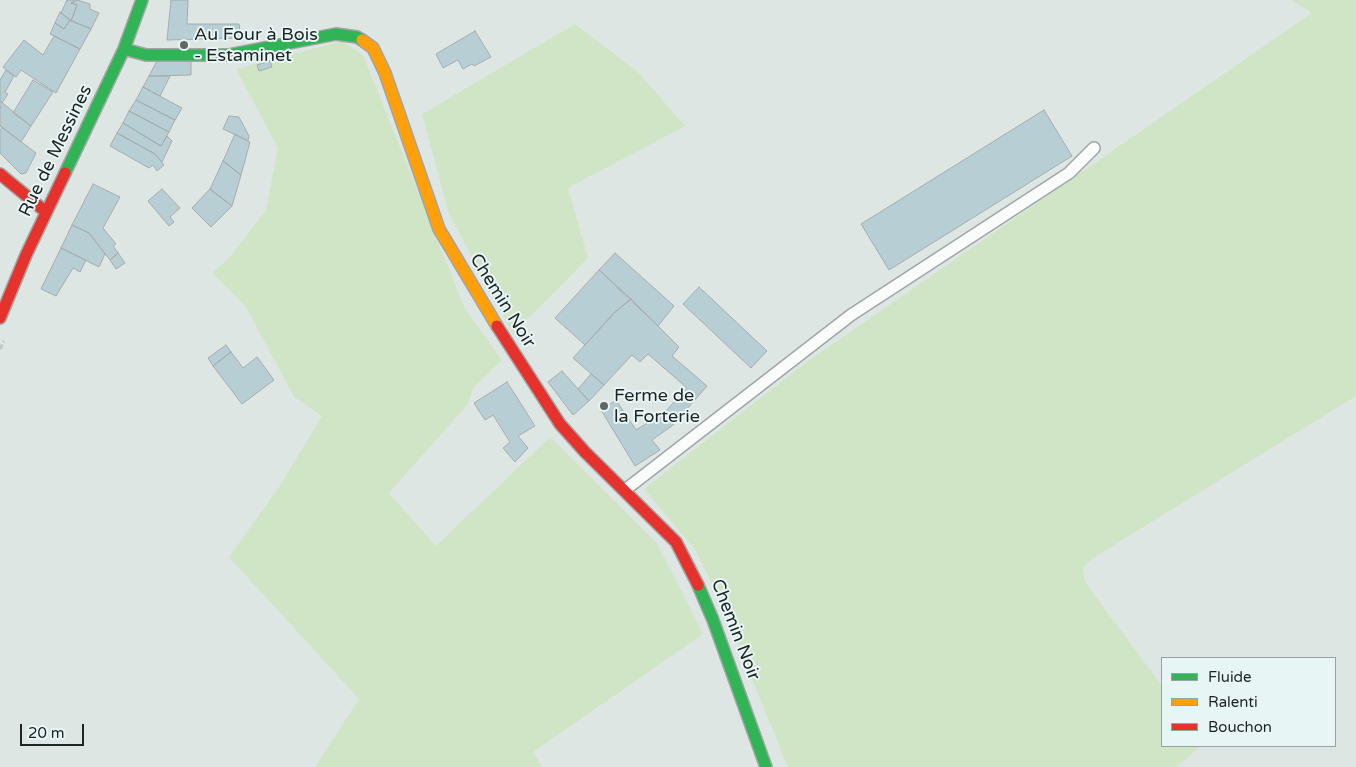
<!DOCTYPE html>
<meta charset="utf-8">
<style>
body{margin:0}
#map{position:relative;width:1356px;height:767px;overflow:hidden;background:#dee6e4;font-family:"Varela Round",sans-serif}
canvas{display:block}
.legend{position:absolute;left:1161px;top:657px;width:175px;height:90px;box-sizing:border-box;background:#e7f6f5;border:1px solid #97a2a1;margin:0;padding:6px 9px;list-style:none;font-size:15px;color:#1e2323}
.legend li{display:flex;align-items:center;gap:10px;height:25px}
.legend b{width:25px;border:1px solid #97a2a1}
.scale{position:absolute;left:20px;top:724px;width:64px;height:22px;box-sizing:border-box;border:2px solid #1e2323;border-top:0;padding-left:6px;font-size:15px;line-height:18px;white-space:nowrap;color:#1e2323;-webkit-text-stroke:4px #e7f6f5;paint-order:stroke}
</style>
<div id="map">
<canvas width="1356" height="767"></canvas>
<ul class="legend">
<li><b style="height:6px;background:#30b455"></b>Fluide</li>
<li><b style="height:6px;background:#ff9f0a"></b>Ralenti</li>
<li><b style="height:6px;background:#e5322d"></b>Bouchon</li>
</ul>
<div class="scale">20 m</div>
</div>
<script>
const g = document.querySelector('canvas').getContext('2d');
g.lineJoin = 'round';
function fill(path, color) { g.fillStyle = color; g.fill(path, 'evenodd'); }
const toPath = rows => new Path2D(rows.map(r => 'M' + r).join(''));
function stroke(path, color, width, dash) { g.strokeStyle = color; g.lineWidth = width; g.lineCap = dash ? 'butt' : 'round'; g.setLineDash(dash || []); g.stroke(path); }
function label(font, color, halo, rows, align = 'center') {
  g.font = font + ' "Varela Round",sans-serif'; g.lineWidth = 4; g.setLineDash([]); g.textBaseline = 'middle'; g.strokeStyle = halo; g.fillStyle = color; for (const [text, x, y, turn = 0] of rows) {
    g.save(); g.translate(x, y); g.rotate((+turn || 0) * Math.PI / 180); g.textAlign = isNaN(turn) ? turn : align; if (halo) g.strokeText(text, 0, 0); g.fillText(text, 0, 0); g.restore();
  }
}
const green = toPath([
 [1291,0,1356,0,1356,396,1093,558,1083,568,1085,582,1162,686,1162,746,1201,746,1176,767,788,767,716,592,694,548,644,489,808,361,1312,13],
 [575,24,638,72,685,126,568,188,588,258,513,334,449,214,422,114],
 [342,41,363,55,465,309,502,360,473,388,468,404,389,493,436,546,550,437,657,543,703,634,533,752,542,767,315,767,359,699,229,557,279,487,322,416,294,397,246,307,212,273,229,258,266,210,278,148,236,69]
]);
const building = toPath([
 [67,0,77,0,71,3,77,5,71,21,61,13,67,0],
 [77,0,90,4,90,9,99,13,91,29,71,21,77,5,71,3,77,0],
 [171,0,188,0,187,24,239,24,241,38,167,40,171,0],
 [60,12,70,20,64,29,55,23,60,12],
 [70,20,91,29,80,49,50,34,55,23,64,29,70,20],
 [475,31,491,57,474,66,472,64,463,69,458,60,443,68,436,54,475,31],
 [54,36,80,49,56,93,21,70,16,77,3,67,24,40,43,55,54,36],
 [157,61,191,61,191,75,149,76,157,61],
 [270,61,272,67,259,71,257,65,270,61],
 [6,70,14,76,5,92,8,94,2,103,0,101,0,80,6,70],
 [149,76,170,76,160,96,143,87,149,76],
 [33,80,53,92,31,126,13,113,33,80],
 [143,87,182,108,175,120,136,100,143,87],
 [136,100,175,120,169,132,129,111,136,100],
 [0,101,31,126,21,142,0,126,0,101],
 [1044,110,1072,156,889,270,861,224,1044,110],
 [129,111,169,132,161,146,123,123,129,111],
 [229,116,239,117,249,136,248,141,223,129,229,116],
 [123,123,161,146,167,136,172,141,162,162,155,154,117,133,123,123],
 [2,127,36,153,26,173,21,174,0,153,0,131,2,127],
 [117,133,155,154,164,165,157,171,153,165,149,168,110,146,117,133],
 [235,134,250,142,241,175,223,161,235,134],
 [223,161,241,175,232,206,210,189,223,161],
 [93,184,120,197,103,228,116,244,113,246,118,253,110,260,89,233,72,225,93,184],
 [162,189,180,208,170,217,174,222,169,226,148,201,162,189],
 [210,189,232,206,211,227,192,208,210,189],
 [72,225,89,233,105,254,99,267,61,248,72,225],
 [61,248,86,260,80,272,73,268,56,296,41,289,61,248],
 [118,253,125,263,116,269,110,260,118,253],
 [615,253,674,306,658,326,599,270,615,253],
 [599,270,631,299,614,313,585,345,555,318,599,270],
 [699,287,767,351,751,368,683,304,699,287],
 [631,299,679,347,672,356,707,386,673,425,652,440,660,450,635,466,601,410,616,400,636,430,665,412,687,388,648,354,640,362,632,355,604,385,573,358,614,313,631,299],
 [226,345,231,352,213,366,208,358,226,345],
 [231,352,243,368,257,357,274,380,242,404,213,366,231,352],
 [562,371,589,401,573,415,548,382,562,371],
 [591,374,604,385,589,401,578,389,591,374],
 [507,382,535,426,518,436,528,448,515,462,503,448,510,442,493,415,485,420,474,403,507,382]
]);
const path = toPath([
 [0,349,4,341]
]);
const lane = toPath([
 [625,490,851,315,1069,173,1094,148]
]);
const fast = toPath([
 [124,49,146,55,228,55,336,34,357,37,362,40],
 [65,173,124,49,142,0],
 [698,585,713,620,766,767]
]);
const slow = toPath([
 [362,40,373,48,385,73,439,229,497,326]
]);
const jam = toPath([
 [0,174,46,212],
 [0,318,26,255,65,173],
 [497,326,560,424,585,452,676,542,698,585]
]);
const markers = [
 [184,45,5,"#616767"],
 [604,406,5,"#616767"]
];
const poiNames = [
 ["Au Four à Bois",194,35],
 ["- Estaminet",194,56],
 ["Ferme de",614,396],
 ["la Forterie",614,417]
];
const streetNames = [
 ["Rue de Messines",56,151,-64],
 ["Chemin Noir",502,301,58],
 ["Chemin Noir",735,630,69]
];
fill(green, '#cfe5c6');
fill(building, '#b7cfd4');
stroke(building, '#a6acac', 1);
stroke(lane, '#a0a6a5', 14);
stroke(fast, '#a0a6a5', 14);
stroke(slow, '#a0a6a5', 14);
stroke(jam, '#a0a6a5', 14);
stroke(path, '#c2c5c5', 3, [5, 2.5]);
stroke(lane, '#fafbfb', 11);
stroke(fast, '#30b455', 11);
stroke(slow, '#ff9f0a', 11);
stroke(jam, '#e5322d', 11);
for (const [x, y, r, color] of markers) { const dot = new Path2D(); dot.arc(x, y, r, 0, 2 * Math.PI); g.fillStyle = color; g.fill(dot); stroke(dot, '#e7f6f5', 2); }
label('18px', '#1e2323', '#e7f6f5', poiNames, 'left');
label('18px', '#1e2323', '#e7f6f5', streetNames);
</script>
